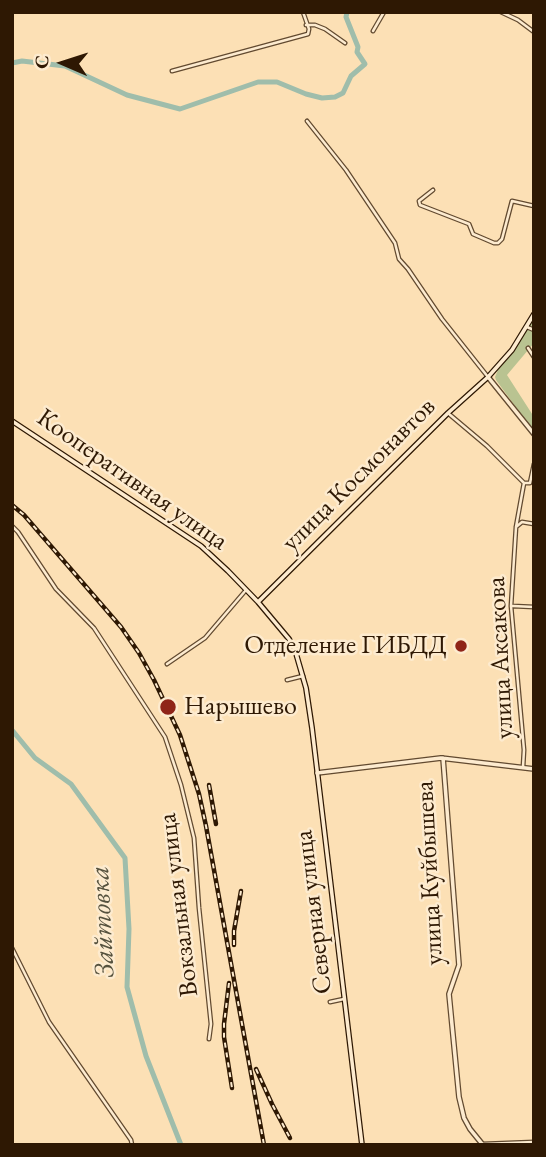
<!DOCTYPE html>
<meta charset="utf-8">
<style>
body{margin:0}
#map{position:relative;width:546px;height:1157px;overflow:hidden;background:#fce0b5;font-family:"EB Garamond",serif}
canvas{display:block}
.frame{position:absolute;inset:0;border:14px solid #2e1803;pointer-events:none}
.north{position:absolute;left:28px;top:28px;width:70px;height:70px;-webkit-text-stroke:5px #fdebcf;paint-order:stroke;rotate:273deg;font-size:19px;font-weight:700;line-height:28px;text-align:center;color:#2e1803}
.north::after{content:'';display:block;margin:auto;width:24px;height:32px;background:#2e1803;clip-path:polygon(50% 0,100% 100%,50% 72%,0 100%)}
</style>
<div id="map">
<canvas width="546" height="1157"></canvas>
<div class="frame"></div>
<div class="north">С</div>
</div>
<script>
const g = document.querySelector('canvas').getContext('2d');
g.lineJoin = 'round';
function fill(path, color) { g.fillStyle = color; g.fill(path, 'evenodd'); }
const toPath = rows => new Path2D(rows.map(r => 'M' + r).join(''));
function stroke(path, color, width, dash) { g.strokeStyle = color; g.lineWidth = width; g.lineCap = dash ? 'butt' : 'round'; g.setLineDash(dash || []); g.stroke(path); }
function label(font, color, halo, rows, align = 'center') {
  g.font = font + ' "EB Garamond",serif'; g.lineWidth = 5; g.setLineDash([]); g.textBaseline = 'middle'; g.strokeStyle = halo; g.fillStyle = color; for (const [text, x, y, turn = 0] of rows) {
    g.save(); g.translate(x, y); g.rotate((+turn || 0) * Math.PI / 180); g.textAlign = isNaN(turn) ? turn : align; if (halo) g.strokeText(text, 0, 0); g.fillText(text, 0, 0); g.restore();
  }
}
const green = toPath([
 [534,319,534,343,507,375,534,417,534,432,496,380,495,377,500,365,513,351]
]);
const river = toPath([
 [12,63,22,61,65,66,127,95,180,109,258,82,277,82,306,94,322,98,335,97,343,93,351,76,365,64,357,52,358,47,346,17,347,12],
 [12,730,35,758,71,784,125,858,129,929,127,987,146,1056,181,1145]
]);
const minor = toPath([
 [501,12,518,20,534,32],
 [306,25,315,25,325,29,345,43],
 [373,31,384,12],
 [172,71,308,34,309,29,303,12],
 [307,121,346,170,395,243,399,259,408,269,442,319,488,377],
 [433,190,419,201,420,205,469,224,473,234,494,243,498,243,502,239,512,201,534,206],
 [527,327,534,330],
 [528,348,534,357],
 [449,414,487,446,524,483,516,527,511,606,524,750,523,767],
 [524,483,530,483,534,464],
 [12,526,18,532,56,589,94,628,165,737,181,785,194,838,199,908,211,1024,209,1039],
 [516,527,522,522,534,524],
 [513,606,534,607],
 [167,664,205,638,246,590],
 [287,680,303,676],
 [12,948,49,1022,131,1140,132,1145],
 [330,1002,344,999],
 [483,1144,534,1142]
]);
const tertiary = toPath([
 [488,377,534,434],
 [443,758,459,965,449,994,459,1097,464,1118,470,1129,483,1145],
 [317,773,441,758,534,769]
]);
const secondary = toPath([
 [12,421,201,546,228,571,258,602,289,639,295,650,306,688,312,728,362,1145],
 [258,602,448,413,488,377,512,350,534,314]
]);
const rail = toPath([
 [12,505,24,515,121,627,139,653,154,680,180,735,199,794,206,826,264,1145],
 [209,785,216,824],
 [234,945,234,931,241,891],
 [229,983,224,1024,224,1037,232,1088],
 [256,1069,272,1104,290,1138]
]);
const markers = [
 [461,646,7,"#8f2418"],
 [168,707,9,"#8f2418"]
];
const streetNames = [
 ["улица Космонавтов",359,475,-45],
 ["Кооперативная улица",132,480,35],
 ["улица Аксакова",501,658,-93],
 ["улица Куйбышева",430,873,-93],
 ["Вокзальная улица",179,905,-97],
 ["Северная улица",314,912,-97]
];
const poiNames = [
 ["Отделение ГИБДД",447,646],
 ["Нарышево",184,707,"left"]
];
const waterNames = [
 ["Зайтовка",103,922,-93]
];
fill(green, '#b9c391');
stroke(river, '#9fbdab', 5);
stroke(minor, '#624a30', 5);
stroke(tertiary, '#624a30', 6);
stroke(secondary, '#2e1803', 6);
stroke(minor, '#fdebcf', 2.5);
stroke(tertiary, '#fdebcf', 3.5);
stroke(secondary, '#fdebcf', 3.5);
stroke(rail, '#2e1803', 4.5);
stroke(rail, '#fdebcf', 2, [5]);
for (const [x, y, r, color] of markers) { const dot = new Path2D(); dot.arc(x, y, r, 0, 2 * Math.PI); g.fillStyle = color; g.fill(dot); stroke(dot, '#fdebcf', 2.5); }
label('26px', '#2e1803', '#fdebcf', streetNames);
label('26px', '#2e1803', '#fdebcf', poiNames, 'right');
label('italic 28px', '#56523e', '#fdebcf', waterNames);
</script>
